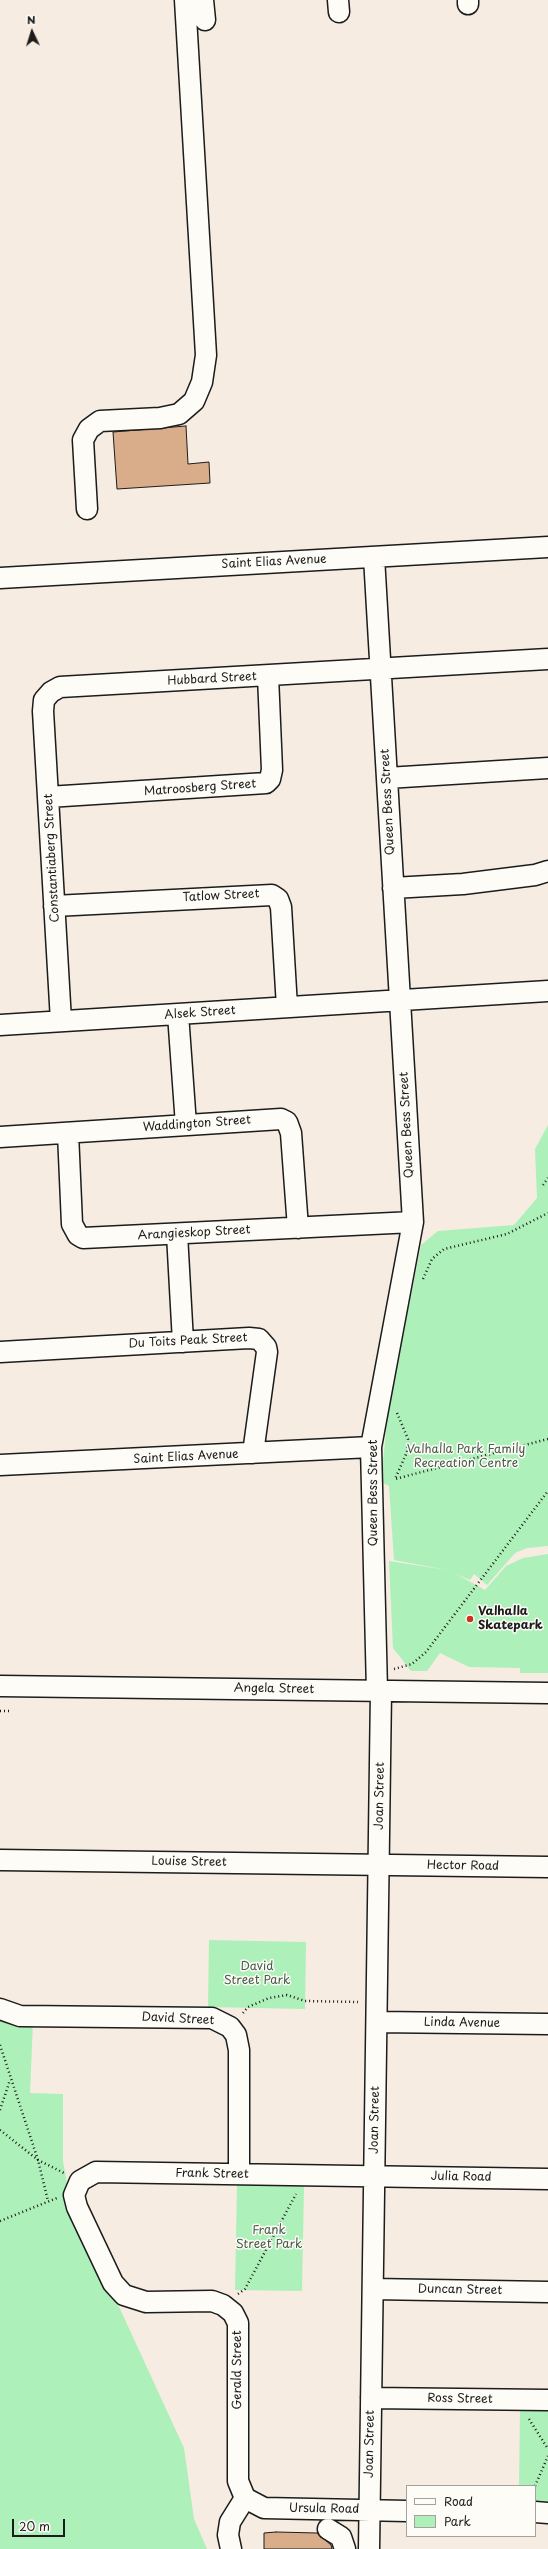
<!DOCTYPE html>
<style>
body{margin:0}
#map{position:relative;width:548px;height:2549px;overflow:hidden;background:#f6ece1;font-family:"Playpen Sans",sans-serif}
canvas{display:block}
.legend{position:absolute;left:406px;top:2485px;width:130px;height:52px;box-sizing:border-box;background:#fdfcf7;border:1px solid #a3a29f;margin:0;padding:5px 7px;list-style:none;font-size:12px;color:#1c1c1c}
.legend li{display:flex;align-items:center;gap:8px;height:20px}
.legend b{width:20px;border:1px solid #a3a29f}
.north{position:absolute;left:12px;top:12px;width:40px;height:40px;-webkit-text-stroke:3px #fdfcf7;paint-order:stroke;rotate:356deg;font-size:11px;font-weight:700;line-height:16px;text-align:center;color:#1c1c1c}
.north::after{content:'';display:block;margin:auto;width:14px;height:18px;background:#1c1c1c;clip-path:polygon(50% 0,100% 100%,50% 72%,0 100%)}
.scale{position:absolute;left:12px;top:2519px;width:53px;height:18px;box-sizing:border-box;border:2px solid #1c1c1c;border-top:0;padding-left:5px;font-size:12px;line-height:14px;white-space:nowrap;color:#1c1c1c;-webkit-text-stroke:3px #fdfcf7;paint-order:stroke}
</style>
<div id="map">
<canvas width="548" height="2549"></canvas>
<ul class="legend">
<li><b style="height:5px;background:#fdfcf7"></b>Road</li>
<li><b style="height:11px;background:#aef0b9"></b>Park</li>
</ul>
<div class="north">N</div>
<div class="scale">20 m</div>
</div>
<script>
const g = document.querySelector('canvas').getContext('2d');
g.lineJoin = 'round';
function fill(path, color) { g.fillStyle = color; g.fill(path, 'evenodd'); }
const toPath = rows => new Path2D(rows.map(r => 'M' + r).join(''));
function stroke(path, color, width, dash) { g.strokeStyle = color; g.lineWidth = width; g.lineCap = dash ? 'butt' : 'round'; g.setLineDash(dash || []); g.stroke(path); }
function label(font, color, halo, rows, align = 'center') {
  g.font = font + ' "Playpen Sans",sans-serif'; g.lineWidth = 3; g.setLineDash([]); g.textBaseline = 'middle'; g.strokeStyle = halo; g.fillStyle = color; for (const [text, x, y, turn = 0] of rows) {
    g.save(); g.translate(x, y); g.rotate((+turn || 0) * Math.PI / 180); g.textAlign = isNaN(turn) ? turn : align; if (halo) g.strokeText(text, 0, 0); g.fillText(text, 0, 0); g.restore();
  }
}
const green = toPath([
 [548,1125,548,1546,527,1548,515,1553,487,1585,474,1574,470,1580,456,1574,485,1590,506,1566,523,1558,548,1554,548,1673,520,1673,520,1668,469,1667,440,1653,427,1671,411,1671,393,1648,389,1561,447,1570,394,1560,389,1486,381,1482,388,1411,421,1245,438,1231,514,1225,537,1198,535,1149],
 [209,1940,306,1942,305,2009,208,2007],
 [0,2017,33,2021,30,2093,63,2094,63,2161,70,2200,184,2448,194,2519,207,2549,0,2549],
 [237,2185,304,2186,302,2291,235,2290],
 [520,2410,548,2411,548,2502,535,2501,535,2486,519,2486]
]);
const building = toPath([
 [186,426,188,464,209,462,210,483,117,489,113,432,186,426],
 [276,2532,317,2533,331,2545,332,2549,264,2549,264,2533,276,2532]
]);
const path = toPath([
 [543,1185,548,1178],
 [423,1279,432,1259,444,1249,507,1234,548,1213],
 [397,1413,408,1439,407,1452,395,1479,548,1439],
 [394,1669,412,1664,426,1652,548,1491],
 [0,1711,10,1711],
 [243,2013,248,2007,269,1998,287,1995,305,2001,358,2002],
 [0,2045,38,2160,48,2201],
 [0,2110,10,2080],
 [0,2130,38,2160,64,2173],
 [0,2221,57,2198],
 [238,2294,245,2289,296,2194],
 [529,2419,548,2449],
 [535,2486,548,2456]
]);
const minor = toPath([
 [203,0,205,20],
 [338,0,339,12],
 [468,0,468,4],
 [87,509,83,440,89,429,100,421,160,418,179,414,194,401,202,382,206,355,185,0],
 [374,557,413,1222,371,1447,377,1691],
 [0,578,548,547],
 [387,778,548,768],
 [48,797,266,783,270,779,272,770,268,676],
 [393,888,463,884,535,875,548,871],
 [54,906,272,895,278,899,281,907,287,1007],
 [178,1014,186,1125],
 [61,1021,43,711,44,700,51,692,60,687,548,659],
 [0,1025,548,991],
 [68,1133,72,1224,78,1235,83,1238,413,1222],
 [0,1137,281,1119,287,1122,291,1133,298,1228],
 [177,1234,183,1342],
 [0,1352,249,1338,259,1339,266,1347,267,1352,253,1453],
 [0,1465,371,1447],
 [0,1686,548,1693],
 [0,1860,548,1867],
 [0,2009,20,2016,212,2018,230,2027,236,2035,239,2050,239,2174],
 [377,2022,548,2024],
 [373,2289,548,2292],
 [371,2398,548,2400],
 [245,2498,238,2481,238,2323,233,2313,223,2305,212,2301,146,2302,124,2295,113,2283,77,2207,74,2195,80,2181,96,2172,548,2179],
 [245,2498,264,2508,407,2511],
 [535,2512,548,2513],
 [328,2529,341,2537,345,2549],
 [231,2549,228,2535,230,2522,245,2498],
 [369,2549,381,1691]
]);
const markers = [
 [470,1619,4,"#c8321e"]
];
const streetNames = [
 ["Saint Elias Avenue",274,562,-3],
 ["Hubbard Street",212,679,-3],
 ["Matroosberg Street",200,788,-4],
 ["Queen Bess Street",388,802,-93],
 ["Constantiaberg Street",52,858,-93],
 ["Tatlow Street",221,896,-3],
 ["Alsek Street",200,1013,-4],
 ["Waddington Street",197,1124,-4],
 ["Queen Bess Street",407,1125,-93],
 ["Arangieskop Street",194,1233,-3],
 ["Du Toits Peak Street",188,1341,-3],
 ["Saint Elias Avenue",186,1457,-3],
 ["Queen Bess Street",374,1493,-90],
 ["Angela Street",274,1689,1],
 ["Joan Street",380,1796,-89],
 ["Louise Street",189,1862,1],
 ["Hector Road",463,1866,1],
 ["David Street",178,2019,3],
 ["Linda Avenue",462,2023,1],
 ["Joan Street",375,2120,-89],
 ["Frank Street",212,2174,1],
 ["Julia Road",461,2177,1],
 ["Duncan Street",460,2290,1],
 ["Gerald Street",238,2370,-90],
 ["Ross Street",460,2399,1],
 ["Joan Street",370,2444,-89],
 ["Ursula Road",324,2509,1]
];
const parkNames = [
 ["Valhalla Park Family",466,1450],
 ["Recreation Centre",466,1464],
 ["David",257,1967],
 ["Street Park",257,1981],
 ["Frank",269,2231],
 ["Street Park",269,2245]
];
const poiNames = [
 ["Valhalla",478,1612],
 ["Skatepark",478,1626]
];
fill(green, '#aef0b9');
fill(building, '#d9ad8a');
stroke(building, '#1c1c1c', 1);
stroke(minor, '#1c1c1c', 23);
stroke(path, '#1c1c1c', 2.5, [1, 3]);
stroke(minor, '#fdfcf7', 20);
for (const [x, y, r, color] of markers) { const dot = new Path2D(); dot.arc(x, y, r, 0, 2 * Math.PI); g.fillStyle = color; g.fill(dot); stroke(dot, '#fdfcf7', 1.5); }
label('12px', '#1c1c1c', '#fdfcf7', streetNames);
label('12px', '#485c4b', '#fdfcf7', parkNames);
label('bold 12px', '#1c1c1c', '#fdfcf7', poiNames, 'left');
</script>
